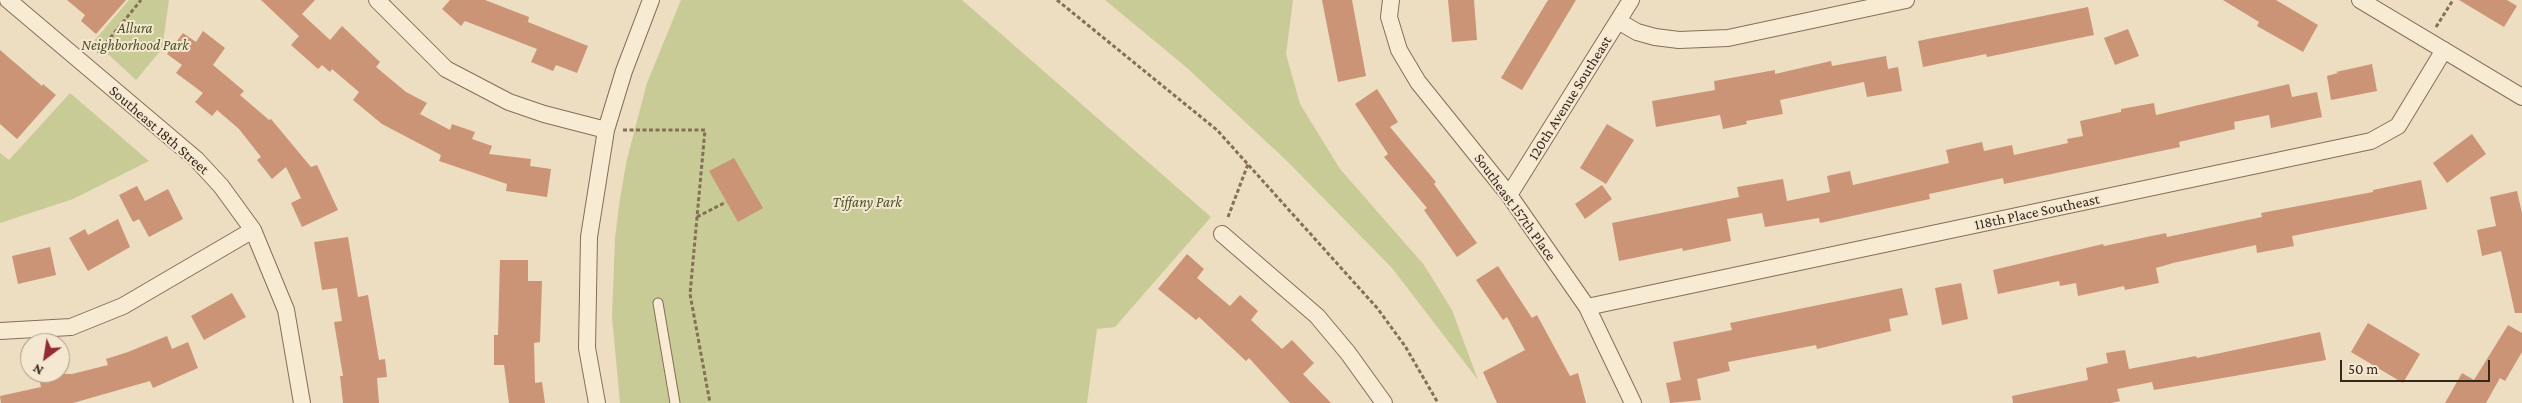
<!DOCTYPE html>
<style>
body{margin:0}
#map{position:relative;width:2522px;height:403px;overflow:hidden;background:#edddc1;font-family:"Crimson Pro",serif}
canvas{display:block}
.north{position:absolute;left:20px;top:333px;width:50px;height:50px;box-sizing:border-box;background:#f5e8d1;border:1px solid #a99b89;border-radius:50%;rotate:211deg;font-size:14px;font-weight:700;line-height:20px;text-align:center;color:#36271d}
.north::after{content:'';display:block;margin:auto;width:18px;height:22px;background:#942a32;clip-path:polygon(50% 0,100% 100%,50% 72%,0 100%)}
.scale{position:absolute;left:2340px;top:360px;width:150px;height:22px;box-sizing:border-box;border:2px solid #36271d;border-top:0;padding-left:6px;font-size:15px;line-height:18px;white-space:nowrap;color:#36271d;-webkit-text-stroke:4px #f5e8d1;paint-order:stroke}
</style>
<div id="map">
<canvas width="2522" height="403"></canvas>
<div class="north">N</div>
<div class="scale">50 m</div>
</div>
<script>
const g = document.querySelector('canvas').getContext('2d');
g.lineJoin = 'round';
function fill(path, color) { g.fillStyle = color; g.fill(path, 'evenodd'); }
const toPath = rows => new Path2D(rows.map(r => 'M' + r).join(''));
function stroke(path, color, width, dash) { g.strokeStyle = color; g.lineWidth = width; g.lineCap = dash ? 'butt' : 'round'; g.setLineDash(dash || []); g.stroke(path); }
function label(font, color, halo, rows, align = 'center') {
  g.font = font + ' "Crimson Pro",serif'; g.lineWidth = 4; g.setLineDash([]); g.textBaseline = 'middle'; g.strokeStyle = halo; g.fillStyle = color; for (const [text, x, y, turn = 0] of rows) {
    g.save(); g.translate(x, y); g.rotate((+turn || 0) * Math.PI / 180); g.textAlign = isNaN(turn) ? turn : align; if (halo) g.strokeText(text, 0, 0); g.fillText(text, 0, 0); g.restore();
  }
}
const green = toPath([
 [129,0,169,0,162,49,136,80,94,41],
 [681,0,962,0,1211,217,1115,327,1097,329,1087,403,620,403,612,317,615,238,620,198,627,159,647,83],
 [1105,0,1293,0,1286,54,1300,104,1340,169,1424,265,1452,310,1478,380,1392,268,1287,161,1186,67],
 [70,93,149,161,73,199,0,223,0,153,9,160]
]);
const building = toPath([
 [67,0,126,0,96,34,81,21,85,15],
 [261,0,315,0,302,14,330,40,342,26,380,62,376,67,406,92,427,103,420,114,450,130,452,124,475,132,472,139,492,146,489,154,531,159,530,166,551,169,547,197,506,191,507,184,439,161,441,155,382,124,353,100,359,92,332,69,330,72,322,65,318,69,291,45,299,36],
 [450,0,485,0,529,17,528,22,588,46,577,73,556,65,553,71,531,62,537,49,465,21,461,26,442,9],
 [1322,0,1352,0,1366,76,1338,82],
 [1448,0,1474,0,1477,40,1452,42],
 [1548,0,1576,0,1522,90,1501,78],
 [2223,0,2276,0,2318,25,2303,52,2257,26,2259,22],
 [2459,0,2507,0,2517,6,2504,27],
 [2088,7,2094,35,1987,57,1986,54,1923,67,1918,41],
 [2128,29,2139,56,2115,65,2104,38],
 [203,31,225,48,213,65,244,91,240,95,269,120,271,119,311,167,317,165,338,210,302,227,291,203,301,198,286,167,272,179,257,160,261,157,239,129,217,110,212,116,195,102,203,93,176,73,182,65,167,54,183,33,196,42],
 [0,50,42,86,43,84,56,95,17,139,0,124],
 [1886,56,1888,69,1898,67,1902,91,1867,97,1864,82,1780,100,1783,114,1746,121,1747,124,1723,129,1720,115,1656,127,1652,101,1715,90,1714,81,1775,70,1775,74,1831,61,1832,66],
 [2372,64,2377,91,2331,100,2327,76,2338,73,2336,72],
 [2289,84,2292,97,2317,92,2322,117,2271,128,2269,115,2234,122,2235,129,2179,142,2180,147,2004,184,2003,178,1929,194,1930,199,1820,223,1819,218,1765,227,1762,213,1727,219,1731,241,1683,251,1682,248,1619,261,1612,223,1739,197,1737,187,1783,179,1787,201,1830,192,1827,176,1850,171,1853,185,1949,163,1946,150,1982,142,1984,151,2012,145,2014,155,2068,143,2067,139,2083,136,2080,121,2121,112,2121,109,2154,103,2156,115],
 [1377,89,1398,122,1390,127,1436,182,1434,184,1477,243,1457,257,1424,210,1427,208,1384,157,1388,154,1355,104],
 [1607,124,1634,140,1606,184,1580,168],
 [2472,134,2486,154,2447,183,2433,163],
 [734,158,763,208,738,222,709,171],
 [2421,180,2427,209,2292,236,2294,246,2257,253,2256,245,2173,263,2156,268,2159,283,2125,290,2124,286,2078,296,2076,283,2060,286,2059,281,1998,294,1993,270,2103,244,2104,246,2166,233,2167,237,2262,217,2261,213,2373,192,2373,190],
 [1602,185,1612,199,1585,219,1575,204],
 [137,186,145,201,168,189,183,219,149,237,139,219,133,222,119,195],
 [2517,191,2522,213,2522,313,2515,313,2501,251,2482,256,2477,230,2496,226,2490,197],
 [118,219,130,247,88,271,69,238,85,229,88,235],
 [348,237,358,297,368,295,379,360,385,359,387,377,377,378,379,403,343,403,340,376,343,376,334,322,342,321,337,288,322,290,314,242],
 [50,247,56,275,18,284,12,256],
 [1187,254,1204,269,1197,278,1230,306,1240,295,1258,311,1251,320,1282,349,1292,340,1314,363,1303,374,1331,403,1290,403,1249,358,1246,361,1199,317,1196,320,1158,289],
 [500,260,528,260,528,281,542,281,540,342,534,343,535,383,542,382,545,403,509,403,504,365,494,365,494,335,498,335],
 [1498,266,1532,318,1537,315,1570,376,1578,373,1586,403,1497,403,1483,372,1525,350,1507,317,1503,320,1476,280],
 [1961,283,1968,319,1942,325,1935,288],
 [1902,288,1908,315,1889,319,1891,331,1817,349,1816,345,1728,362,1730,371,1697,379,1701,400,1670,403,1666,383,1681,380,1673,342,1732,330,1730,323],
 [232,293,246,317,204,340,191,316],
 [2368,323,2420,354,2403,383,2351,352],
 [2508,325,2522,333,2522,352,2505,381,2500,378,2486,403,2445,403,2462,373,2474,380],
 [2320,332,2326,360,2154,390,2152,382,2117,389,2120,401,2111,403,2013,403,2012,396,2088,380,2086,368,2108,363,2106,353,2125,350,2129,369,2196,356,2197,358],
 [167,336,172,349,188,342,198,368,153,388,150,381,73,403,1,403,0,396,41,387,38,373,72,374,108,365,106,359,128,352]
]);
const path = toPath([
 [1057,0,1217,130,1378,309,1405,346,1438,403],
 [2436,27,2453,0],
 [98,53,141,0],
 [623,130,705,130,690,294,710,403],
 [697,217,726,202],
 [1228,217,1248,164]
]);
const lane = toPath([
 [658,303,675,403]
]);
const street = toPath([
 [8,0,196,159,221,186,253,230,286,310,302,403],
 [377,0,446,69,509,102,544,114,606,130],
 [1391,0,1389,17,1399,50,1418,82,1509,195,1587,307,1633,403],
 [2360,0,2522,97],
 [1618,21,1637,32,1655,37,1679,40,1728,38,1906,0],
 [1509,195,1631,0],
 [1222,234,1317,316,1348,353,1384,403],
 [1587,307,2371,141,2398,126,2444,50],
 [0,331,71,327,123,306,253,230],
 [597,403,587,348,589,237,606,130,624,71,651,0]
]);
const parkNames = [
 ["Allura",135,28],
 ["Neighborhood Park",135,45],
 ["Tiffany Park",867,202]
];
const streetNames = [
 ["120th Avenue Southeast",1570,98,-58],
 ["Southeast 18th Street",159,130,41],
 ["Southeast 157th Place",1515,207,54],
 ["118th Place Southeast",2037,212,-12]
];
fill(green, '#c8cb95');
fill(building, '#cb9477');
stroke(lane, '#866e59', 11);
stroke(street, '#866e59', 18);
stroke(path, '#866e59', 3, [4, 2.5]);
stroke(lane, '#f8ebd4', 9);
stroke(street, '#f8ebd4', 16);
label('italic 15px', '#4a5224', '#f5e8d1', parkNames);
label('15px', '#36271d', '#f5e8d1', streetNames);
</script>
